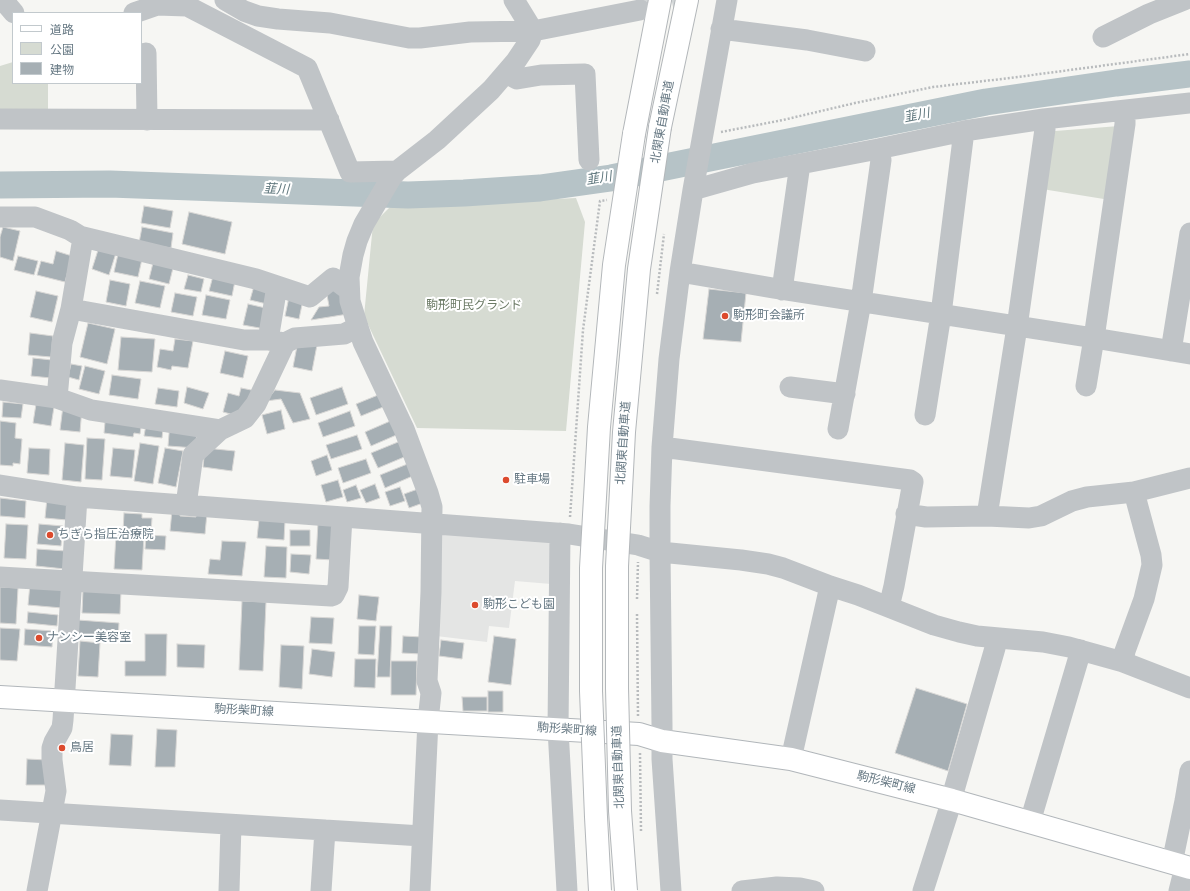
<!DOCTYPE html>
<meta charset="utf-8">
<style>
body{margin:0}
#map{position:relative;width:1190px;height:891px;overflow:hidden;background:#f6f6f3;font-family:Roboto,"Noto Sans JP",sans-serif}
canvas{display:block}
.legend{position:absolute;left:12px;top:12px;width:130px;height:72px;box-sizing:border-box;background:#fff;border:1px solid #c2c9cd;margin:0;padding:5px 7px;list-style:none;font-size:12px;color:#667883}
.legend li{display:flex;align-items:center;gap:8px;height:20px}
.legend b{width:20px;border:1px solid #c2c9cd}
</style>
<div id="map">
<canvas width="1190" height="891"></canvas>
<ul class="legend">
<li><b style="height:5px;background:#fff"></b>道路</li>
<li><b style="height:11px;background:#d6dbd2"></b>公園</li>
<li><b style="height:11px;background:#a6afb4"></b>建物</li>
</ul>
</div>
<script>
const g = document.querySelector('canvas').getContext('2d');
g.lineJoin = 'round';
function fill(path, color) { g.fillStyle = color; g.fill(path, 'evenodd'); }
const toPath = rows => new Path2D(rows.map(r => 'M' + r).join(''));
function stroke(path, color, width, dash) { g.strokeStyle = color; g.lineWidth = width; g.lineCap = dash ? 'butt' : 'round'; g.setLineDash(dash || []); g.stroke(path); }
function label(font, color, halo, rows, align = 'center') {
  g.font = font + ' Roboto,"Noto Sans JP",sans-serif'; g.lineWidth = 4; g.setLineDash([]); g.textBaseline = 'middle'; g.strokeStyle = halo; g.fillStyle = color; for (const [text, x, y, turn = 0] of rows) {
    g.save(); g.translate(x, y); g.rotate((+turn || 0) * Math.PI / 180); g.textAlign = isNaN(turn) ? turn : align; if (halo) g.strokeText(text, 0, 0); g.fillText(text, 0, 0); g.restore();
  }
}
const built = toPath([
 [441,531,554,542,551,584,515,581,509,628,489,626,487,642,436,636]
]);
const green = toPath([
 [13,62,13,83,48,83,48,112,0,111,0,66],
 [1119,126,1110,200,1042,189,1055,131],
 [576,198,585,222,566,431,417,428,364,316,373,224,390,207]
]);
const river = toPath([
 [0,185,110,184,408,195,464,193,540,188,611,178,986,102,1116,83,1190,74]
]);
const building = toPath([
 [144,206,173,211,170,228,141,223,144,206],
 [189,212,232,222,225,254,182,244,189,212],
 [3,227,20,231,13,261,0,257,0,237,3,227],
 [142,227,173,233,171,248,139,243,142,227],
 [99,247,116,253,109,275,92,269,99,247],
 [56,251,72,256,65,282,37,275,41,261,53,264,56,251],
 [118,254,142,259,138,277,114,272,118,254],
 [18,256,38,261,34,275,14,270,18,256],
 [153,263,173,268,169,284,149,279,153,263],
 [188,275,204,279,201,292,184,289,188,275],
 [213,276,235,281,232,296,209,291,213,276],
 [110,280,130,284,126,306,106,302,110,280],
 [140,281,165,286,160,308,135,303,140,281],
 [254,286,271,290,267,304,250,300,254,286],
 [337,286,348,314,311,320,319,307,329,306,327,295,337,286],
 [709,289,746,293,741,342,703,339,709,289],
 [36,291,58,296,52,322,30,317,36,291],
 [175,293,197,297,193,316,171,312,175,293],
 [206,295,230,300,226,319,202,315,206,295],
 [289,297,303,300,299,319,285,316,289,297],
 [248,304,270,309,265,329,243,325,248,304],
 [88,323,115,329,107,364,80,357,88,323],
 [30,333,53,336,51,357,28,355,30,333],
 [121,337,155,339,152,372,118,370,121,337],
 [175,339,193,341,188,368,172,366,171,370,157,367,160,349,173,351,175,339],
 [298,341,317,345,312,371,293,367,298,341],
 [225,351,248,356,243,378,220,373,225,351],
 [33,358,52,360,51,378,31,376,33,358],
 [71,364,82,366,79,380,68,377,71,364],
 [85,366,105,371,99,394,79,389,85,366],
 [112,375,141,379,138,399,109,395,112,375],
 [187,387,209,393,203,409,184,403,187,387],
 [342,387,348,404,316,415,310,398,342,387],
 [158,388,179,391,177,407,155,404,158,388],
 [241,388,256,391,242,417,223,412,228,393,239,396,241,388],
 [275,390,300,393,310,419,293,423,281,399,266,401,275,390],
 [383,393,388,405,361,416,356,404,383,393],
 [3,402,23,404,21,418,2,417,3,402],
 [36,404,54,407,51,426,33,423,36,404],
 [63,406,82,408,80,432,60,430,63,406],
 [281,410,285,429,267,434,262,415,281,410],
 [350,411,355,426,323,437,318,423,350,411],
 [147,419,164,421,162,438,144,436,147,419],
 [395,419,401,433,371,446,365,432,395,419],
 [0,421,16,423,15,438,22,439,20,464,13,463,13,466,0,465,0,421],
 [142,421,140,434,134,433,133,437,104,433,105,422,142,421],
 [170,422,197,425,196,448,168,446,170,422],
 [357,435,362,449,331,459,326,445,357,435],
 [87,438,105,439,102,480,85,479,87,438],
 [403,440,409,455,378,468,371,453,403,440],
 [65,443,84,445,81,482,62,480,65,443],
 [140,443,159,446,153,484,134,481,140,443],
 [29,448,50,449,49,475,27,473,29,448],
 [113,448,135,450,132,478,110,476,113,448],
 [165,448,183,451,176,487,158,483,165,448],
 [205,448,235,451,232,471,203,467,205,448],
 [327,455,332,470,316,476,311,461,327,455],
 [366,459,371,473,343,483,338,468,366,459],
 [410,463,415,475,385,488,380,475,410,463],
 [338,480,343,497,326,502,321,485,338,480],
 [375,484,380,498,366,503,360,490,375,484],
 [356,485,361,498,347,502,343,490,356,485],
 [400,487,405,501,390,506,385,492,400,487],
 [418,489,423,503,409,508,404,494,418,489],
 [0,498,26,501,25,518,0,516,0,498],
 [47,498,69,500,67,520,45,518,47,498],
 [172,510,180,510,180,516,196,517,196,512,207,513,205,534,170,531,172,510],
 [124,513,142,514,142,518,152,518,151,533,123,532,124,513],
 [259,519,285,521,284,540,257,538,259,519],
 [318,522,335,523,333,560,316,559,318,522],
 [6,524,28,525,26,559,4,558,6,524],
 [39,524,63,526,61,546,37,544,39,524],
 [290,530,310,530,310,546,290,546,290,530],
 [116,534,144,536,142,570,114,569,116,534],
 [146,535,166,536,165,550,145,549,146,535],
 [222,541,246,542,242,576,208,574,210,559,220,560,222,541],
 [266,546,287,547,286,578,264,577,266,546],
 [37,549,66,551,65,569,36,566,37,549],
 [291,554,311,555,309,574,290,572,291,554],
 [30,584,64,587,62,608,28,605,30,584],
 [0,587,18,588,16,624,0,623,0,587],
 [83,590,121,591,120,614,82,613,83,590],
 [359,595,379,597,376,621,357,619,359,595],
 [242,601,266,602,263,671,239,670,242,601],
 [28,612,58,615,57,626,27,623,28,612],
 [311,617,334,618,332,644,309,643,311,617],
 [78,620,119,623,118,640,77,637,78,620],
 [359,626,376,626,374,655,358,654,359,626],
 [380,626,392,626,390,677,377,677,380,626],
 [0,628,20,629,17,661,0,660,0,628],
 [25,629,53,631,52,647,24,645,25,629],
 [145,634,167,634,166,676,125,676,125,661,145,661,145,634],
 [403,636,422,637,421,654,402,653,403,636],
 [494,636,516,639,511,685,488,682,494,636],
 [441,640,464,643,462,659,439,656,441,640],
 [80,641,100,643,98,677,78,676,80,641],
 [177,644,205,645,204,668,177,667,177,644],
 [281,645,304,646,302,689,279,687,281,645],
 [312,649,335,652,332,677,309,674,312,649],
 [355,659,376,659,375,688,354,687,355,659],
 [391,661,417,661,416,695,391,695,391,661],
 [916,688,967,704,948,771,895,753,916,688],
 [488,691,503,691,503,712,488,712,488,691],
 [462,697,487,697,487,711,463,711,462,697],
 [157,729,177,730,175,767,155,767,157,729],
 [111,734,133,735,131,766,109,765,111,734],
 [27,759,47,760,46,785,26,785,27,759]
]);
const minorTunnel = toPath([
 [642,10,691,0]
]);
const path = toPath([
 [721,132,783,120,855,103,933,87,1010,78,1190,54],
 [657,294,664,234],
 [570,517,583,330,600,201,607,200],
 [637,599,638,562],
 [637,614,638,717],
 [640,753,641,831]
]);
const minor = toPath([
 [3,0,14,13],
 [225,0,244,11,258,16,278,19,330,23,409,38,420,38,470,32,533,31,640,10],
 [134,13,157,5,187,6,307,68,350,172,397,171],
 [721,29,807,40,865,51],
 [1103,37,1149,14,1184,0],
 [146,53,147,120],
 [506,73,517,79,541,75,585,74,589,160],
 [0,119,329,120],
 [693,190,753,173,878,149,964,131,1044,119,1190,103],
 [0,217,35,217,70,230,83,238,71,309,62,343,57,398],
 [79,236,256,279,277,286,268,340],
 [680,272,773,288,1094,338,1190,354],
 [277,286,310,297,333,278,349,290],
 [782,290,800,164],
 [71,309,244,340,268,340,285,343],
 [1171,351,1190,233],
 [1086,386,1094,338,1125,124,1125,110],
 [790,387,845,394],
 [0,390,57,398,91,410,220,430,193,455,186,505],
 [925,415,941,314,964,131],
 [838,429,861,302,881,160,878,149],
 [220,430,245,418,256,404,285,343,295,338,344,334,358,327],
 [662,447,910,480,913,482,894,586,889,607],
 [0,485,77,497,569,534,638,545,660,552,741,560,768,564,783,568,830,586,858,595,934,625,959,632,977,636,1043,642,1069,647,1123,662,1190,688],
 [906,514,926,517,987,516,1029,518,1041,516,1072,501,1087,497,1134,492,1190,478],
 [987,516,1017,327,1045,129,1044,119],
 [560,533,558,729,567,891],
 [0,577,331,596,334,595,338,587,342,517],
 [1123,662,1125,651,1144,599,1152,565,1151,555,1134,492],
 [791,759,830,586],
 [0,810,422,836],
 [1030,822,1081,650],
 [1172,863,1185,801,1190,771],
 [37,891,56,791,52,760,52,748,54,742,62,728,63,720,77,497],
 [229,891,231,825],
 [321,891,325,830],
 [420,891,428,721,431,693,427,681,431,592,432,507,428,493,404,429,363,342,358,327,350,301,349,277,353,255,357,241,364,224,391,178,397,171,437,140,491,90,516,61,530,40,533,31,514,0],
 [671,891,662,759,662,725,660,552,660,506,662,447,669,359,680,272,693,190,727,0],
 [742,891,777,887,800,888,814,891],
 [923,891,952,800,954,790,995,648,997,638],
 [1179,891,1185,867]
]);
const major = toPath([
 [0,697,639,734,662,741,791,759,952,800,1190,868]
]);
const highway = toPath([
 [660,127,687,0],
 [634,134,660,0]
]);
const highwayBridge = toPath([
 [600,891,596,817,591,691,591,568,599,427,614,265,634,134],
 [626,891,620,811,617,688,617,566,624,432,639,269,660,127]
]);
const markers = [
 [725,316,4,"#dc4a2d"],
 [506,480,4,"#dc4a2d"],
 [50,535,4,"#dc4a2d"],
 [475,605,4,"#dc4a2d"],
 [39,638,4,"#dc4a2d"],
 [62,748,4,"#dc4a2d"]
];
const streetNames = [
 ["北関東自動車道",663,122,-80],
 ["北関東自動車道",624,443,-86],
 ["駒形柴町線",244,711,3],
 ["駒形柴町線",567,730,4],
 ["北関東自動車道",619,767,-92],
 ["駒形柴町線",886,783,14]
];
const parkNames = [
 ["駒形町民グランド",474,306]
];
const poiNames = [
 ["駒形町会議所",733,316],
 ["駐車場",514,480],
 ["ちぎら指圧治療院",58,535],
 ["駒形こども園",483,605],
 ["ナンシー美容室",47,638],
 ["鳥居",70,748]
];
const waterNames = [
 ["韮川",917,116,-11],
 ["韮川",599,179,-9],
 ["韮川",276,190,2]
];
fill(built, '#e4e5e4');
fill(green, '#d6dbd2');
stroke(river, '#b6c3c7', 27);
fill(building, '#a6afb4');
stroke(building, '#d8d7d5', 1);
stroke(minorTunnel, '#d2d6d7', 21, [21, 10]);
stroke(major, '#b1b6ba', 24);
stroke(highway, '#b3b7ba', 24);
stroke(path, '#b8bbbd', 2.5, [2, 2]);
stroke(minor, '#c0c4c7', 21);
stroke(major, '#fff', 22);
stroke(highway, '#fff', 22);
stroke(highwayBridge, '#b3b7ba', 24, []);
stroke(highwayBridge, '#fff', 22);
for (const [x, y, r, color] of markers) { const dot = new Path2D(); dot.arc(x, y, r, 0, 2 * Math.PI); g.fillStyle = color; g.fill(dot); stroke(dot, '#fff', 1.5); }
label('12px', '#667883', '#fff', streetNames);
label('12px', '#6b7a65', '#fff', parkNames);
label('12px', '#667883', '#fff', poiNames, 'left');
label('italic 13px', '#62797f', '#fff', waterNames);
</script>
